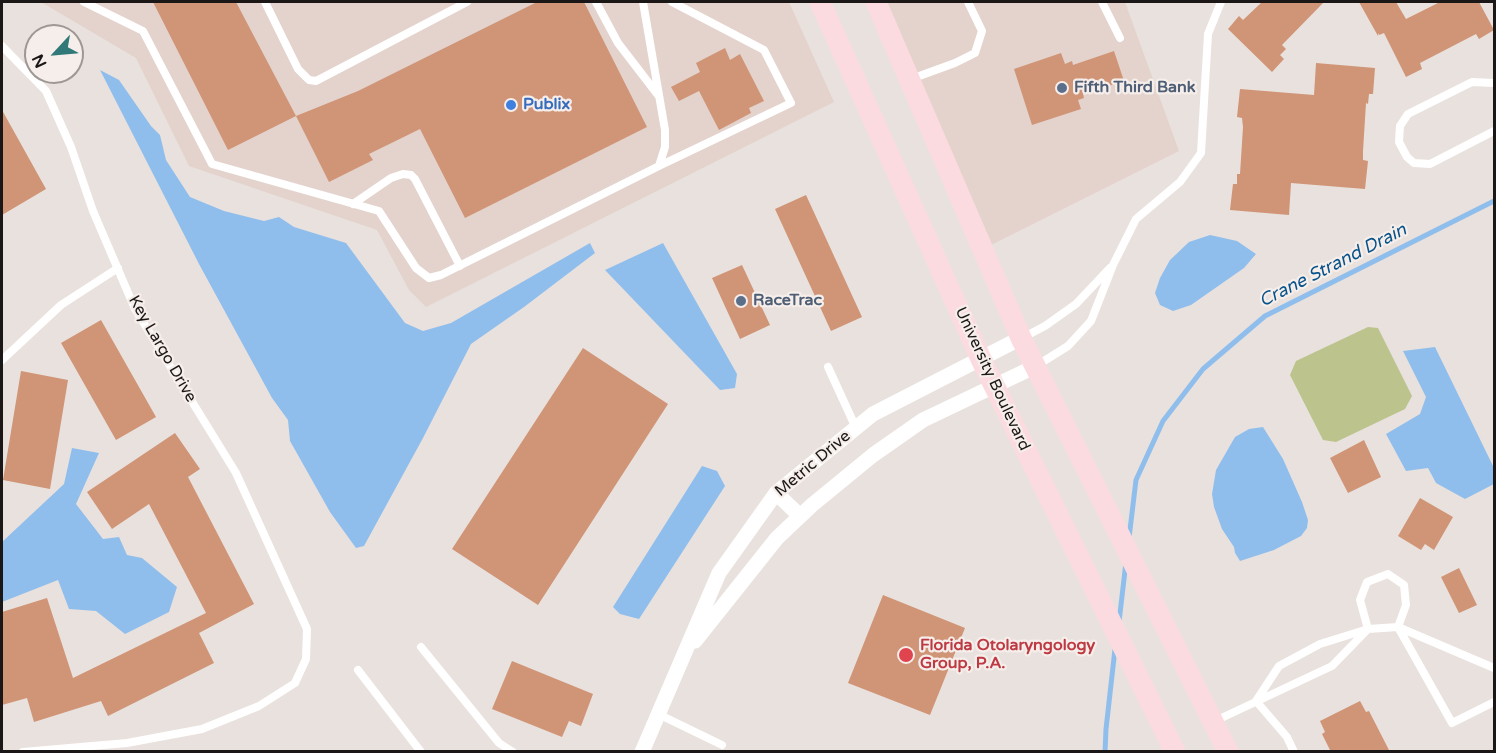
<!DOCTYPE html>
<style>
body{margin:0}
#map{position:relative;width:1496px;height:753px;overflow:hidden;background:#e9e1dd;font-family:"Varela Round",sans-serif}
canvas{display:block}
.frame{position:absolute;inset:0;border:3px solid #1a1716;pointer-events:none}
.north{position:absolute;left:24px;top:24px;width:60px;height:60px;box-sizing:border-box;background:#f6eeea;border:2px solid #9e9895;border-radius:50%;rotate:244deg;font-size:16px;font-weight:700;line-height:24px;text-align:center;color:#1a1716}
.north::after{content:'';display:block;margin:auto;width:21px;height:27px;background:#307978;clip-path:polygon(50% 0,100% 100%,50% 72%,0 100%)}
</style>
<div id="map">
<canvas width="1496" height="753"></canvas>
<div class="frame"></div>
<div class="north">N</div>
</div>
<script>
const g = document.querySelector('canvas').getContext('2d');
g.lineJoin = 'round';
function fill(path, color) { g.fillStyle = color; g.fill(path, 'evenodd'); }
const toPath = rows => new Path2D(rows.map(r => 'M' + r).join(''));
function stroke(path, color, width, dash) { g.strokeStyle = color; g.lineWidth = width; g.lineCap = dash ? 'butt' : 'round'; g.setLineDash(dash || []); g.stroke(path); }
function label(font, color, halo, rows, align = 'center') {
  g.font = font + ' "Varela Round",sans-serif'; g.lineWidth = 4.5; g.setLineDash([]); g.textBaseline = 'middle'; g.strokeStyle = halo; g.fillStyle = color; for (const [text, x, y, turn = 0] of rows) {
    g.save(); g.translate(x, y); g.rotate((+turn || 0) * Math.PI / 180); g.textAlign = isNaN(turn) ? turn : align; if (halo) g.strokeText(text, 0, 0); g.fillText(text, 0, 0); g.restore();
  }
}
const built = toPath([
 [41,2,789,2,834,102,426,307,409,290,377,230,189,166,136,58],
 [878,2,1125,2,1179,151,987,247]
]);
const green = toPath([
 [1368,327,1378,328,1412,396,1405,409,1336,442,1323,440,1290,375,1296,361]
]);
const water = toPath([
 [100,70,119,80,151,126,160,135,166,160,190,197,224,211,264,221,279,217,294,227,346,243,405,323,423,331,451,323,590,243,595,253,524,307,471,344,423,438,364,546,356,548,330,512,290,441,288,420,272,398,199,264],
 [1210,235,1237,241,1256,254,1244,268,1191,305,1173,311,1160,305,1155,293,1160,278,1170,260,1189,242],
 [663,243,737,374,735,388,720,390,605,270],
 [1435,347,1494,468,1494,484,1465,499,1436,483,1428,468,1406,471,1386,434,1420,414,1426,397,1403,351],
 [1263,427,1283,459,1302,502,1308,520,1307,528,1301,536,1274,550,1240,561,1235,553,1234,547,1222,529,1214,507,1212,494,1216,470,1235,437,1249,429],
 [72,448,99,453,76,504,103,539,119,537,127,555,142,558,177,587,169,612,125,634,96,611,69,609,58,580,2,602,2,542,64,484],
 [702,466,717,471,725,486,639,619,620,614,613,607]
]);
const stream = toPath([
 [1129,538,1136,480,1163,421,1203,369,1265,316,1494,201],
 [1119,622,1126,562],
 [1105,752,1106,729,1115,649]
]);
const building = toPath([
 [153,2,236,2,296,116,228,150],
 [537,2,584,2,647,127,465,218,420,129,369,154,373,160,329,182,296,116,358,91],
 [1262,2,1324,2,1282,45,1286,49,1280,55,1284,59,1272,72,1228,29,1239,16,1243,20],
 [1359,2,1396,2,1406,19,1440,2,1479,2,1494,30,1479,39,1476,34,1420,63,1422,69,1406,77,1384,33,1379,35,1378,33,1378,36],
 [725,48,730,60,740,54,764,101,749,108,751,113,719,130,699,91,679,101,671,87,700,72,696,63],
 [1114,51,1124,81,1083,94,1084,98,1078,100,1081,109,1032,125,1014,69,1061,53,1065,64,1072,61,1073,65],
 [1316,63,1375,68,1373,94,1369,94,1368,104,1366,103,1363,151,1363,160,1368,161,1365,189,1291,183,1289,215,1230,210,1233,184,1237,184,1237,174,1240,174,1243,127,1242,118,1237,117,1240,89,1314,95],
 [2,110,46,189,2,215],
 [806,195,862,317,831,331,775,209],
 [742,265,770,325,740,339,712,278],
 [101,320,156,417,116,440,61,343],
 [583,348,668,404,538,605,452,549],
 [21,371,68,380,50,489,3,480],
 [175,433,200,469,188,477,254,604,199,633,214,663,108,716,101,701,34,722,27,698,2,705,2,612,47,598,73,678,206,613,149,504,112,529,87,492],
 [1364,440,1381,477,1348,493,1330,458],
 [1420,498,1453,517,1434,550,1425,544,1421,550,1398,536],
 [1459,568,1477,605,1459,613,1441,577],
 [883,595,965,628,930,715,848,683],
 [512,661,593,694,581,726,569,721,562,737,492,709],
 [1360,701,1366,712,1369,711,1390,752,1331,752,1322,734,1325,732,1320,721]
]);
const lane = toPath([
 [84,2,143,31,212,164,379,211,416,268,429,278,441,275,659,166,665,147,665,130,643,2],
 [265,2,298,69,309,80,316,81,467,2],
 [596,2,618,43,658,95],
 [1102,2,1120,38],
 [2,46,46,91,71,147,93,211,135,309,236,473,307,629,306,659,295,683,259,706,202,729,127,743,23,752],
 [911,79,955,63,975,53,982,31,968,2],
 [1494,83,1472,82,1408,114,1400,126,1399,142,1407,157,1414,163,1430,164,1494,131],
 [659,166,791,103,764,50,672,2],
 [353,204,391,178,403,174,411,175,415,179,460,266],
 [1024,337,1045,326,1076,304,1110,268],
 [2,360,61,305,118,268],
 [1036,366,1068,346,1091,321,1113,265,1136,219,1180,182,1201,153,1208,34,1221,2],
 [828,367,856,428],
 [1368,629,1360,600,1367,582,1388,574,1404,585,1406,605,1398,627,1452,723,1494,702],
 [421,647,499,743,513,752],
 [358,670,421,752],
 [1256,701,1279,666,1320,644,1368,629,1398,627,1494,668],
 [1256,701,1287,737,1294,752],
 [658,714,722,745],
 [1215,721,1332,666,1367,630]
]);
const street = toPath([
 [776,493,800,516],
 [695,641,777,538,812,505,873,455,923,420,1034,367],
 [642,752,719,573,776,493,873,414,1021,338]
]);
const secondary = toPath([
 [820,2,981,359,1175,752],
 [876,2,1021,338,1228,752]
]);
const markers = [
 [1062,88,6,"#5c6f8a"],
 [511,105,6,"#3f7fe0"],
 [741,301,6,"#5c6f8a"],
 [906,655,8,"#e0444e"]
];
const serviceNames = [
 ["Fifth Third Bank",1074,88],
 ["RaceTrac",753,301]
];
const shopNames = [
 ["Publix",523,105]
];
const streetNames = [
 ["Key Largo Drive",162,349,60],
 ["University Boulevard",992,379,65],
 ["Metric Drive",813,464,-40]
];
const healthNames = [
 ["Florida Otolaryngology",920,646],
 ["Group, P.A.",920,664]
];
const waterNames = [
 ["Crane Strand Drain",1333,266,-27]
];
fill(built, '#e3d3cc');
fill(green, '#bcc38c');
fill(water, '#8fbeed');
stroke(stream, '#8fbeed', 5);
fill(building, '#d09476');
stroke(lane, '#fff', 8);
stroke(street, '#fff', 15);
stroke(secondary, '#fcdbe0', 21);
for (const [x, y, r, color] of markers) { const dot = new Path2D(); dot.arc(x, y, r, 0, 2 * Math.PI); g.fillStyle = color; g.fill(dot); stroke(dot, '#f6eeea', 2); }
label('bold 16px', '#4e5e75', '#f6eeea', serviceNames, 'left');
label('bold 16px', '#366cbe', '#f6eeea', shopNames, 'left');
label('16px', '#1a1716', '#f6eeea', streetNames);
label('bold 16px', '#be3a42', '#f6eeea', healthNames, 'left');
label('italic 18px', '#06528a', '#f6eeea', waterNames);
</script>
